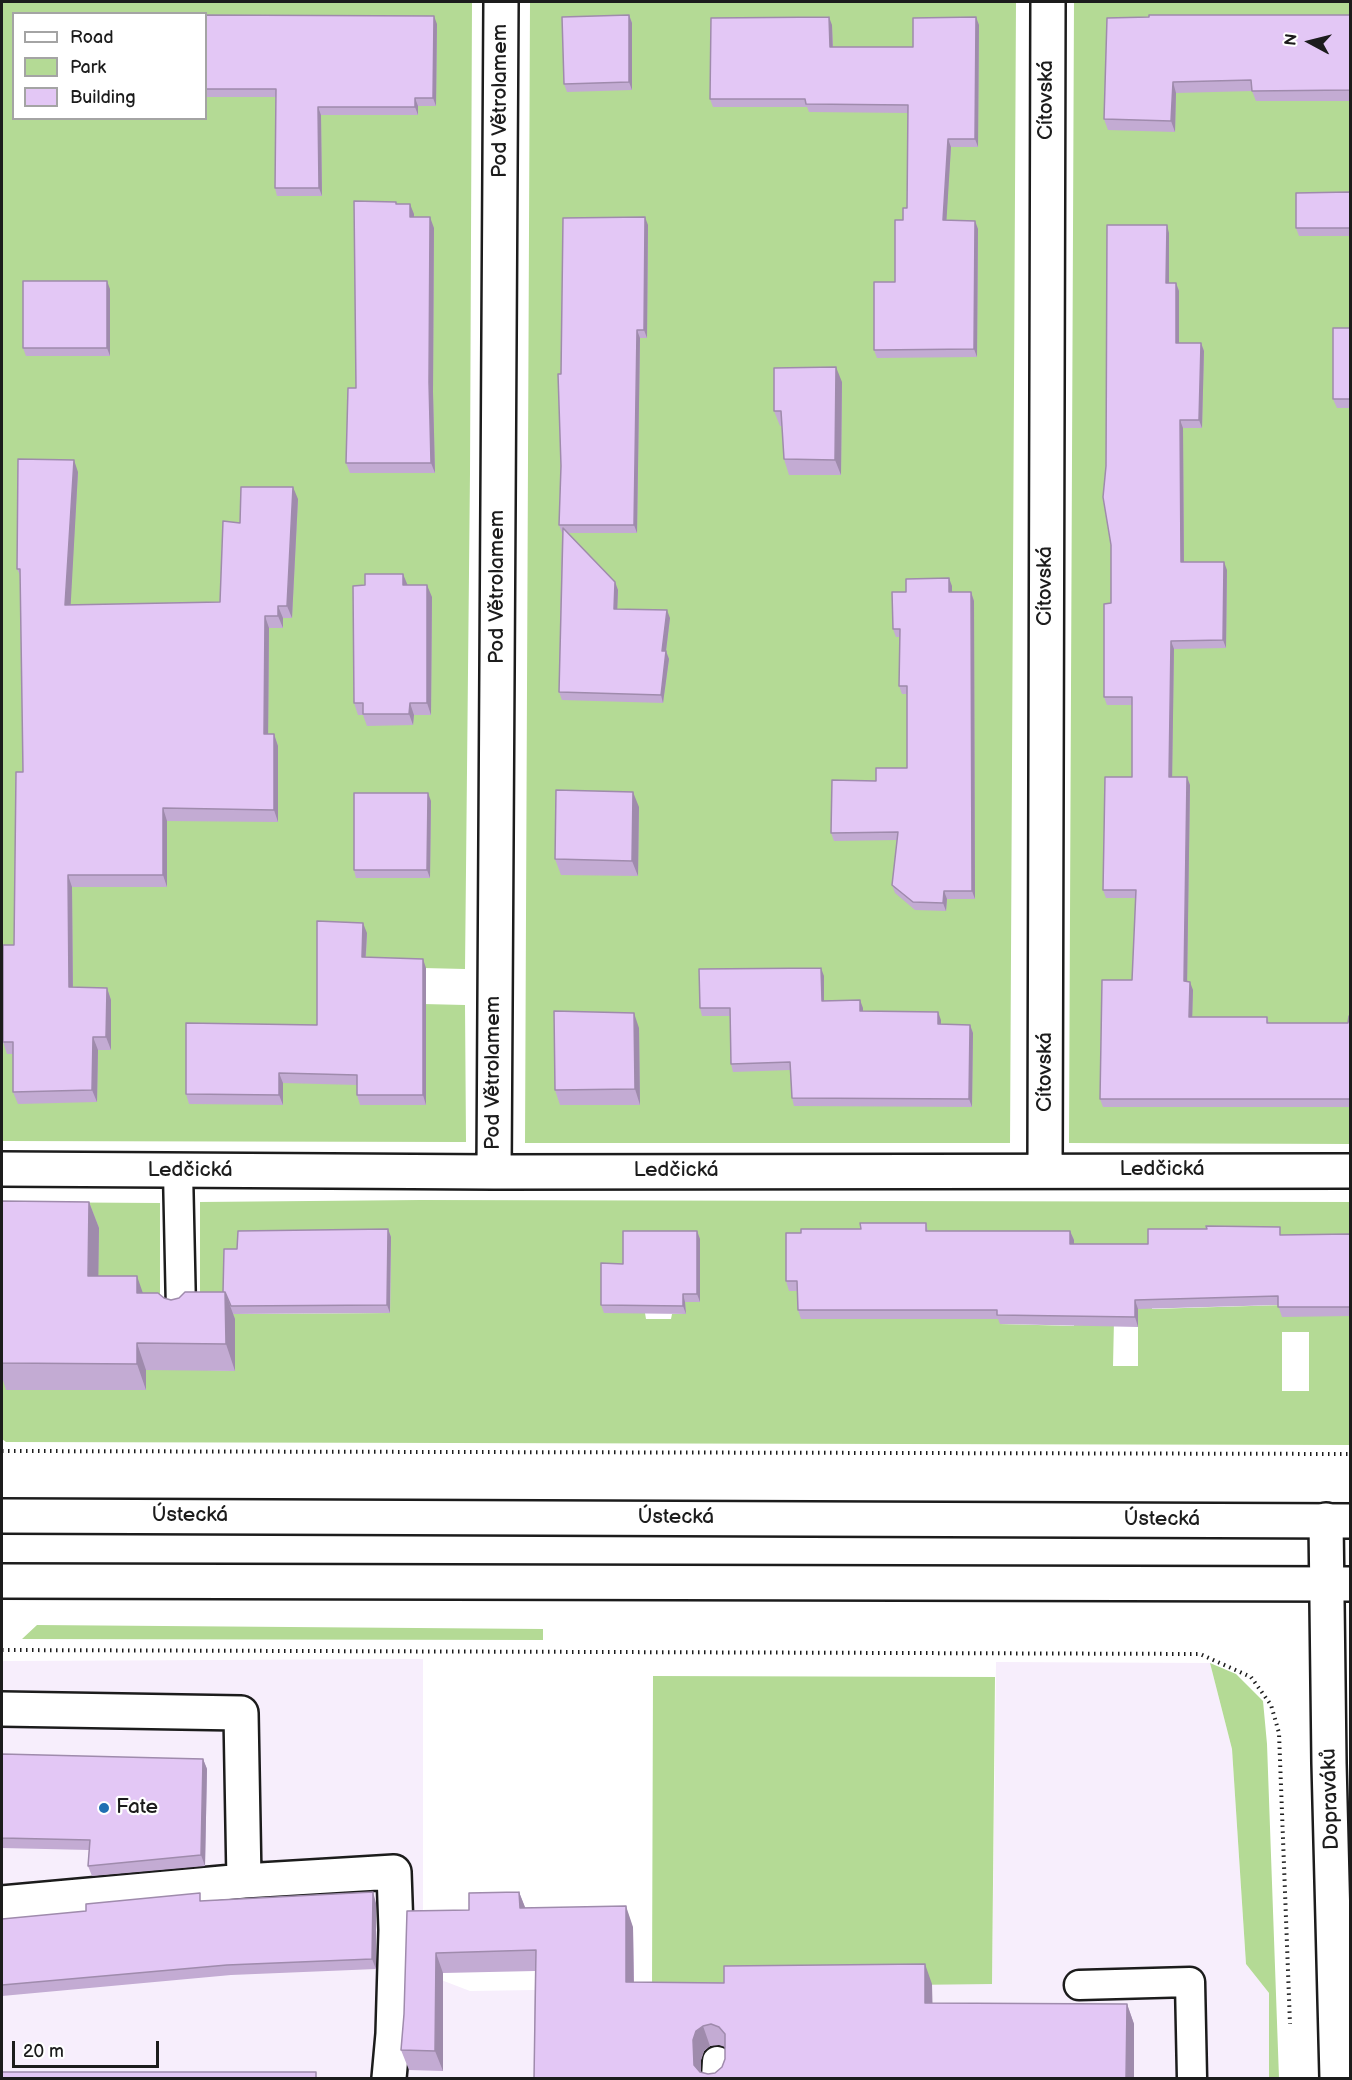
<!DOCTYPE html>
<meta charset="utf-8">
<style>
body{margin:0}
#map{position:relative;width:1352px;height:2080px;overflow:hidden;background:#fff;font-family:"Balsamiq Sans",sans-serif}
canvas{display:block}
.frame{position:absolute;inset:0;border:3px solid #1c1c1c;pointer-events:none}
.legend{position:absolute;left:12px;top:12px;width:195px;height:108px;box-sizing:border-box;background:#fff;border:2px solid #a4a4a4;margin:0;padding:8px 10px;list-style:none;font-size:18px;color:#1c1c1c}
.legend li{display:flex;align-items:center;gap:12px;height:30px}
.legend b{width:30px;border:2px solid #a4a4a4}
.north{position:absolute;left:1280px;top:12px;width:60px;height:60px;-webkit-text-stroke:4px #fff;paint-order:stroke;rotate:277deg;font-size:16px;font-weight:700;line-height:24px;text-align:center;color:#1c1c1c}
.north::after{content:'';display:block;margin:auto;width:21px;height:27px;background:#1c1c1c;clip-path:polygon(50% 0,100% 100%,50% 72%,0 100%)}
.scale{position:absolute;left:12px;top:2041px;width:147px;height:27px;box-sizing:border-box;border:3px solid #1c1c1c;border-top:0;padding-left:8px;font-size:18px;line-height:21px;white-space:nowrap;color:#1c1c1c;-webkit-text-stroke:4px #fff;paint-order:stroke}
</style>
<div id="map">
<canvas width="1352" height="2080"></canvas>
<div class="frame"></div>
<ul class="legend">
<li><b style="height:8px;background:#fff"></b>Road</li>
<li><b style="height:16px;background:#b4da95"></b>Park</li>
<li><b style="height:16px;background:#e3c7f5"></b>Building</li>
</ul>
<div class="north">N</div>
<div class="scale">20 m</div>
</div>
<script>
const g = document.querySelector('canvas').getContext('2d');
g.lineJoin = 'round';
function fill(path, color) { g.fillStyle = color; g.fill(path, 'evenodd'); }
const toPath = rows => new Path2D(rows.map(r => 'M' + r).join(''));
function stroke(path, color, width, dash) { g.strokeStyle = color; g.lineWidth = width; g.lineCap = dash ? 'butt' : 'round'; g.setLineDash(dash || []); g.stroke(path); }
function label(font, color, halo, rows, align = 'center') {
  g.font = font + ' "Balsamiq Sans",sans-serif'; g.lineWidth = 4.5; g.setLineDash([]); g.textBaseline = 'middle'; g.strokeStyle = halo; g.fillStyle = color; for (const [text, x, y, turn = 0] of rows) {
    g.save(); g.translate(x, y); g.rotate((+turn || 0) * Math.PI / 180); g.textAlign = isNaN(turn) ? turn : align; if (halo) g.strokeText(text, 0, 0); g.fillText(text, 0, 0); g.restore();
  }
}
const built = toPath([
 [423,1659,423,1973,470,1991,992,1983,996,1662,1210,1663,1232,1749,1246,1964,1269,1993,1269,2078,2,2078,2,1661]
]);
const green = toPath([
 [2,2,472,2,470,473,465,969,423,968,423,1004,465,1005,466,1142,2,1141],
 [14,14,206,14,206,118,14,118],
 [530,2,1016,2,1010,1143,525,1143],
 [1074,2,1350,2,1350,1144,1069,1143],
 [420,1200,1350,1202,1350,1243,1346,1243,1346,1269,1334,1269,1334,1296,1346,1297,1346,1311,1350,1311,1350,1445,6,1442,2,1439,2,1349,6,1349,7,1390,146,1390,146,1303,98,1302,98,1228,8,1228,7,1306,2,1306,2,1202,160,1203,160,1310,200,1310,200,1202],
 [864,1232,928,1232,929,1244,945,1244,945,1291,929,1292,929,1319,801,1319,801,1290,789,1290,789,1243,805,1242,805,1238,863,1238],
 [1210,1235,1284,1236,1284,1305,1152,1309,1151,1281,1137,1280,1137,1254,1151,1254,1152,1239,1210,1239],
 [391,1237,390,1313,240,1314,240,1283,227,1282,227,1257,240,1257,241,1239],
 [627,1239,700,1239,700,1302,685,1302,685,1314,672,1314,671,1319,646,1319,645,1313,604,1313,604,1271,626,1272],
 [1001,1240,1074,1240,1074,1326,1000,1324,1000,1303,994,1303,994,1262,1000,1262],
 [207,1319,235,1319,235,1371,207,1370],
 [1114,1320,1138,1320,1138,1366,1113,1366],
 [1282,1332,1309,1332,1309,1391,1282,1391],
 [37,1625,543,1629,543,1640,22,1639],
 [1210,1663,1236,1674,1263,1701,1267,1744,1279,2078,1269,2078,1269,1993,1246,1964,1232,1749],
 [653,1676,995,1677,992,1984,652,1988]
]);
const path = toPath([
 [2,1451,1350,1454],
 [2,1650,1200,1654,1251,1677,1271,1705,1279,1733,1290,2024]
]);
const lane = toPath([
 [178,1171,181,1310],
 [1079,1985,1190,1982,1192,2078],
 [716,2078,717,2061]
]);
const street = toPath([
 [2,1169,494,1172,1350,1171],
 [1045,1170,1048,2],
 [494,1172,501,2],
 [1326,1520,1329,1763,1337,2078],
 [2,1709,241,1713,244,1881,394,1872,396,1930,393,2034,389,2078],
 [2,1903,244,1881]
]);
const secondary = toPath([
 [2,1516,1350,1521],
 [2,1581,1350,1584]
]);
const wall = toPath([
 [206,15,437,24,436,106,418,106,418,115,321,115,322,196,277,196,275,188,276,97,206,97],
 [629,15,632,23,632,90,567,92,564,84],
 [1350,15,1350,101,1256,101,1252,91,1176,93,1175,132,1108,130,1104,119,1107,18],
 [976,17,979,25,978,147,951,147,946,220,975,221,978,229,977,357,877,358,874,350,895,282,903,220,907,208,908,113,809,112,807,107,713,107,710,99,832,25,833,47,913,47],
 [1350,192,1350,236,1299,236,1296,228],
 [396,202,397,204,414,214,414,217,434,228,433,392,435,473,350,473,346,463,356,388],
 [648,225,647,338,640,338,637,533,567,533,615,582,618,590,617,609,670,618,666,651,669,659,663,703,562,700,559,692,562,533,559,525,561,466,561,374],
 [1169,233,1169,283,1176,283,1179,291,1179,343,1201,343,1204,351,1202,428,1183,428,1184,562,1227,570,1226,648,1174,649,1172,777,1187,777,1190,785,1187,982,1193,990,1192,1017,1267,1017,1269,1023,1348,1023,1350,1016,1350,1107,1103,1107,1100,1099,1132,980,1136,898,1106,898,1103,890,1132,777,1132,705,1107,705,1104,697,1111,603],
 [110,289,110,356,26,356,23,348],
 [1350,328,1350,408,1337,408,1333,399],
 [842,382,841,475,789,475,784,459,782,426,780,426,774,411],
 [78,472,70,605,220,602,240,523,298,499,292,618,283,618,283,628,269,628,268,734,274,734,278,746,278,822,167,821,167,887,72,887,73,987,107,988,111,1000,111,1050,98,1050,97,1102,18,1104,13,1092,13,1054,7,1054,3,1042,14,945,23,772,20,575,17,569],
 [403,574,407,585,432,597,431,715,414,715,413,725,367,726,363,715,358,715,354,703,365,585],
 [952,586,952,592,971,592,974,601,975,899,947,899,946,911,915,910,895,893,892,885,897,840,834,841,831,833,876,781,907,768,907,694,902,694,899,686,900,637,896,637,893,629,906,592],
 [431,801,430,878,356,878,354,870],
 [639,807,638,876,561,875,555,859],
 [367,933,366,957,426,968,426,1105,360,1105,357,1095,357,1085,283,1083,283,1105,189,1104,186,1094,317,1025],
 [824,976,824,1001,860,1000,863,1011,941,1020,941,1024,970,1025,973,1033,972,1107,794,1106,792,1098,790,1070,733,1072,731,1064,730,1016,702,1016,700,1008],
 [639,1028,640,1105,560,1105,555,1090],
 [2,1201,89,1202,99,1228,98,1276,143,1293,171,1300,223,1292,237,1249,388,1229,391,1237,390,1313,233,1314,235,1319,235,1371,146,1370,146,1390,6,1390,2,1377],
 [926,1223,928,1231,1070,1231,1074,1240,1074,1244,1148,1244,1283,1235,1350,1234,1350,1316,1282,1317,1278,1305,1138,1309,1138,1327,1000,1324,998,1319,801,1319,798,1310,797,1291,789,1291,786,1281,801,1233,861,1229],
 [697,1231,700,1239,700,1302,685,1302,686,1314,604,1313,601,1305,623,1264],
 [2,1754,203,1759,207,1769,205,1866,92,1876,88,1866,89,1850,2,1848],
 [519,1892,525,1908,633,1927,634,1982,932,1984,932,2003,1127,2004,1134,2024,1134,2079,534,2079,535,1971,443,1973,443,2071,409,2070,401,2050,404,2014,407,1911,469,1910],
 [719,2045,725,2047,725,2059,722,2067,715,2073,708,2074,701,2072,701,2060,704,2051,710,2046],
 [203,1901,376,1903,376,1969,231,1975,2,1996,2,1919]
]);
const shadedWall = toPath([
 [629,15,632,23,632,90,629,82],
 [434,16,437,24,436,106,433,98],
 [829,17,832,25,833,55,830,47],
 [976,17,979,25,978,147,975,139],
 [1173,82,1176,93,1175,132,1171,121],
 [415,98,418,106,418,115,415,107],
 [318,107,321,115,322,196,319,188],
 [948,139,951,147,946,228,943,220],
 [410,204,414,214,414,227,410,217],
 [430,217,434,228,433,392,435,473,431,463,429,382],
 [645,217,648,225,647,338,644,330],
 [975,221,978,229,977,357,974,349],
 [1167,225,1169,233,1169,291,1166,283],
 [107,281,110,289,110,356,107,348],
 [1176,283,1179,291,1179,351,1176,343],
 [637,330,640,338,637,533,634,525],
 [1201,343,1204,351,1202,428,1199,420],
 [836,367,842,382,841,475,835,460],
 [1180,420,1183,428,1184,570,1181,562],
 [74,460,78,472,70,617,65,605],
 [293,487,298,499,292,618,287,606],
 [1224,562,1227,570,1226,648,1223,640],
 [403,574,408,586,403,585],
 [949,578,952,586,952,600,949,592],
 [615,582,618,590,617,617,614,609],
 [427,585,432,597,431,715,427,703],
 [971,592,974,601,975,899,972,891],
 [278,606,283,618,283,628,278,616],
 [667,610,670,618,665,659,662,651],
 [265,616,269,628,268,746,264,734],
 [1171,641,1174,649,1172,785,1169,777],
 [666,651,669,659,663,703,661,695],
 [410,703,414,715,413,725,409,714],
 [274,734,278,746,278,822,274,810],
 [1187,777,1190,785,1187,989,1184,981],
 [633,792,639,807,638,876,632,861],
 [428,793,431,801,430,878,427,870],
 [163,808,167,821,167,887,163,875],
 [68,875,72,887,73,1000,69,987],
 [944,891,947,899,946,911,943,903],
 [363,923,367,933,365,967,362,957],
 [423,959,426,968,426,1105,423,1095],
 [821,968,824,976,824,1009,822,1001],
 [1190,982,1193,990,1192,1025,1189,1017],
 [107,988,111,1000,111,1050,106,1037],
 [860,1000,863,1008,863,1019,860,1011],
 [938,1012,941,1020,941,1032,938,1024],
 [634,1013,639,1028,640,1105,635,1089],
 [970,1025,973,1033,972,1107,969,1099],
 [93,1037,98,1050,97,1102,92,1090],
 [279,1073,283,1083,283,1105,279,1095],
 [89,1202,99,1228,98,1302,88,1276],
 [388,1229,391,1237,390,1313,387,1305],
 [697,1231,700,1239,700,1302,697,1294],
 [1070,1231,1074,1240,1074,1253,1070,1244],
 [137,1276,146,1302,137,1293],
 [225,1292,235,1319,235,1371,226,1344],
 [683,1294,685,1302,686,1314,683,1306],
 [1135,1300,1138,1309,1138,1327,1135,1317],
 [137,1343,146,1370,146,1390,137,1364],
 [203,1759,207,1769,205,1866,201,1855],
 [373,1892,376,1903,376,1969,372,1959],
 [519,1892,527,1912,520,1908],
 [626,1906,633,1927,634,2002,626,1982],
 [436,1953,443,1973,443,2071,435,2051],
 [925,1964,932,1984,933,2023,925,2003],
 [1127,2004,1134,2024,1134,2079,1126,2079],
 [703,2026,710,2046,704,2051,701,2060,701,2079,694,2065,693,2040,696,2031]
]);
const building = toPath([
 [206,15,434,16,433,98,415,98,415,107,318,107,319,188,275,188,276,89,206,89,206,15],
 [629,15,629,82,564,84,562,17,629,15],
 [1149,15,1350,15,1350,90,1252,91,1251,80,1173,82,1171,121,1104,119,1107,18,1149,17,1149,15],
 [829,17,830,47,913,47,913,18,976,17,975,139,948,139,943,220,975,221,974,349,874,350,874,282,895,282,895,220,903,220,903,208,907,208,908,105,806,104,805,99,710,99,711,18,829,17],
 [1350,192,1350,228,1296,228,1296,193,1350,192],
 [354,201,396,202,396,204,410,204,410,217,430,217,429,382,431,463,346,463,348,388,356,388,354,201],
 [645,217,644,330,637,330,634,525,559,525,561,466,558,374,561,374,563,218,645,217],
 [1107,225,1167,225,1166,283,1176,283,1176,343,1201,343,1199,420,1180,420,1181,562,1224,562,1223,640,1171,641,1169,777,1187,777,1184,981,1190,982,1189,1017,1267,1017,1267,1023,1348,1023,1349,1016,1350,1016,1350,1099,1100,1099,1102,980,1132,980,1136,890,1103,890,1105,777,1132,777,1132,697,1104,697,1104,604,1111,603,1111,545,1103,497,1106,466,1107,225],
 [23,281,107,281,107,348,23,348,23,281],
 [1333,328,1350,328,1350,399,1333,399,1333,328],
 [836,367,835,460,784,459,781,411,774,411,774,368,836,367],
 [18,459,74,460,65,605,220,602,223,521,240,523,241,487,293,487,287,606,278,606,278,616,265,616,264,734,274,734,274,810,163,808,163,875,68,875,69,987,107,988,106,1037,93,1037,92,1090,13,1092,13,1042,3,1042,3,945,14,945,16,772,23,772,20,569,17,569,18,459],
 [563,528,615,582,614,609,667,610,662,651,666,651,661,695,559,692,563,528],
 [365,574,403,574,403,585,427,585,427,703,410,703,409,714,363,714,363,703,354,703,353,586,365,585,365,574],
 [949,578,949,592,971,592,972,891,944,891,943,903,913,902,892,885,898,832,831,833,832,780,876,781,876,768,907,768,907,686,899,686,900,629,893,629,892,592,906,592,906,579,949,578],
 [556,790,633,792,632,861,555,859,556,790],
 [354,793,428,793,427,870,354,870,354,793],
 [317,921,363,923,362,957,423,959,423,1095,357,1095,357,1075,279,1073,279,1095,186,1094,186,1023,317,1025,317,921],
 [821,968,822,1001,860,1000,860,1011,938,1012,938,1024,970,1025,969,1099,792,1098,790,1062,731,1064,730,1008,700,1008,699,969,821,968],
 [554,1011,634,1013,635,1089,555,1090,554,1011],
 [2,1201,89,1202,88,1276,137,1276,137,1293,158,1293,164,1298,171,1300,179,1298,185,1292,225,1292,226,1344,137,1343,137,1364,2,1363,2,1201],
 [860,1223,926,1223,926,1231,1070,1231,1070,1244,1148,1244,1148,1229,1207,1229,1206,1226,1280,1227,1280,1235,1350,1234,1350,1307,1278,1307,1278,1296,1135,1300,1135,1317,997,1315,997,1310,798,1310,797,1281,786,1281,786,1233,801,1233,801,1229,861,1229,860,1223],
 [388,1229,387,1305,231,1306,225,1292,223,1292,224,1249,237,1249,238,1231,388,1229],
 [623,1231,697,1231,697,1294,683,1294,683,1306,601,1305,601,1263,623,1264,623,1231],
 [2,1754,203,1759,201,1855,88,1866,90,1840,2,1838,2,1754],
 [373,1892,372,1959,227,1965,2,1985,2,1919,86,1911,86,1904,200,1893,200,1901,373,1892],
 [519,1892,520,1908,626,1906,626,1982,724,1983,724,1966,925,1964,925,2003,1127,2004,1126,2079,534,2079,536,1950,436,1953,435,2051,401,2050,404,2014,407,1911,469,1910,469,1893,519,1892],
 [711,2024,719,2027,725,2034,725,2059,722,2067,715,2073,708,2074,700,2072,694,2065,693,2040,696,2031,703,2026,711,2024],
 [2,2072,316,2072,316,2079,2,2079,2,2072]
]);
const markers = [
 [104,1808,6,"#1f6fb2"]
];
const streetNames = [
 ["Cítovská",1047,100,-90],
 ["Pod Větrolamem",501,101,-90],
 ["Cítovská",1046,586,-90],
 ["Pod Větrolamem",498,587,-90],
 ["Cítovská",1046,1072,-90],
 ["Pod Větrolamem",494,1073,-90],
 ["Ledčická",1162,1170],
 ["Ledčická",190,1171],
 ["Ledčická",676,1171],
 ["Ústecká",190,1516],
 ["Ústecká",676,1518],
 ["Ústecká",1162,1520],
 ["Dopraváků",1331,1799,-92]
];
const poiNames = [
 ["Fate",116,1808]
];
fill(built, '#f7eefc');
fill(green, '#b4da95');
stroke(lane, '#1c1c1c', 33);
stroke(street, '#1c1c1c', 38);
stroke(secondary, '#1c1c1c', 38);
stroke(path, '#1c1c1c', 4, [1.5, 4.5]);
stroke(lane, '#fff', 28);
stroke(street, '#fff', 33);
stroke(secondary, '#fff', 33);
fill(wall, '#c3abd3');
fill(shadedWall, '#9f8bac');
fill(building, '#e3c7f5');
stroke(building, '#9f8bac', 1.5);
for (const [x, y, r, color] of markers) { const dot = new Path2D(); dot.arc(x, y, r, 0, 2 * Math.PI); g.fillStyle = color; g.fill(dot); stroke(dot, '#fff', 2); }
label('21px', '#1c1c1c', '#fff', streetNames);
label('21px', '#1c1c1c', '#fff', poiNames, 'left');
</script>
